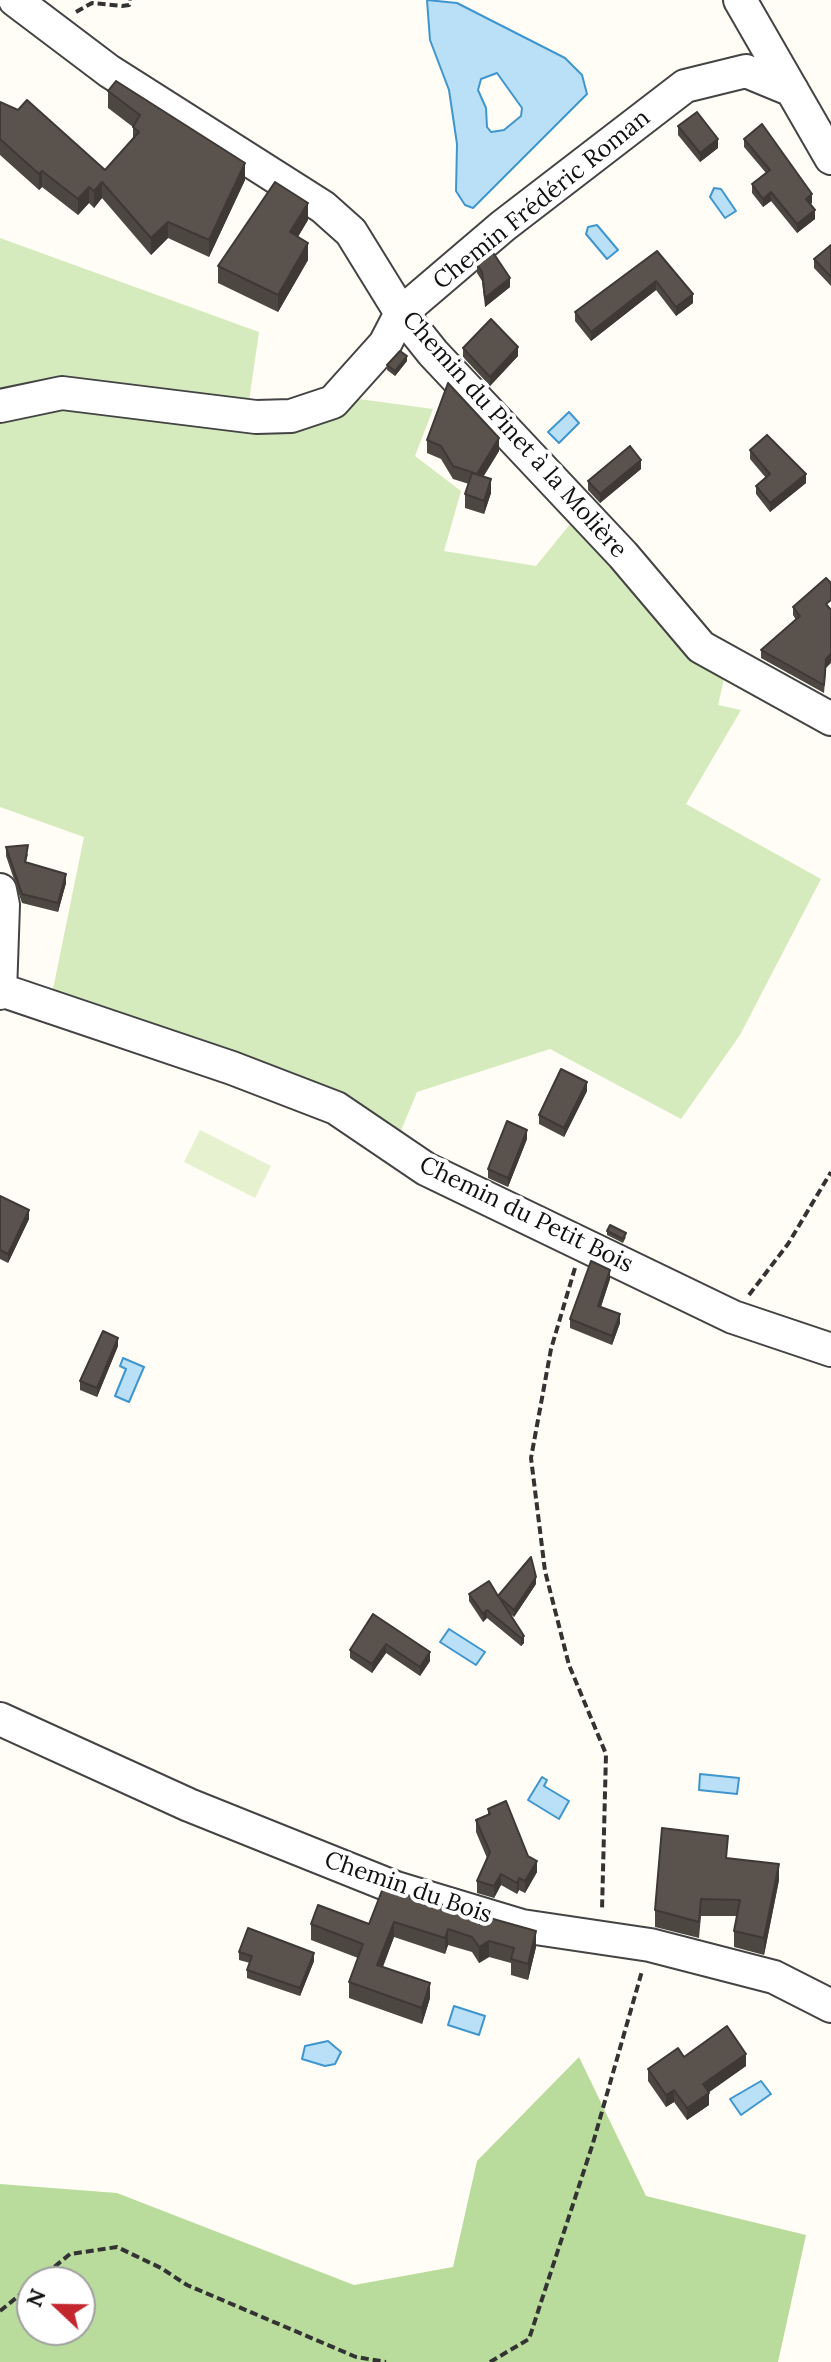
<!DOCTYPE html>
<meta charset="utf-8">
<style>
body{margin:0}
#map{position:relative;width:831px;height:2362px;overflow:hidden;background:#fffdf5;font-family:Lora,serif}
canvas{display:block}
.north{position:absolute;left:16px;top:2266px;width:80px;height:80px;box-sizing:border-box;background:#fff;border:2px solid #a0a0a0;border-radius:50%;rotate:292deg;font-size:22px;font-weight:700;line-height:32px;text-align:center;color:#111}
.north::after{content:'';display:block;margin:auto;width:28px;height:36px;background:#c4262e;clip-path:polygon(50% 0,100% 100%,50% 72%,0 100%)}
</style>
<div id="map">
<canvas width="831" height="2362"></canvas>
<div class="north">N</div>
</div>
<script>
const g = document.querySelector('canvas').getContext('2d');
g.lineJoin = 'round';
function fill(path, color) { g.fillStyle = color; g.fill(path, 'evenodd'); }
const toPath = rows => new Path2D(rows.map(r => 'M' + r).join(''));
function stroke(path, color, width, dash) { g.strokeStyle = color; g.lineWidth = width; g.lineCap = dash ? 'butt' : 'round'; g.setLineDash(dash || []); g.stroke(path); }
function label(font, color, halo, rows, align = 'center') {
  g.font = font + ' Lora,serif'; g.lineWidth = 8; g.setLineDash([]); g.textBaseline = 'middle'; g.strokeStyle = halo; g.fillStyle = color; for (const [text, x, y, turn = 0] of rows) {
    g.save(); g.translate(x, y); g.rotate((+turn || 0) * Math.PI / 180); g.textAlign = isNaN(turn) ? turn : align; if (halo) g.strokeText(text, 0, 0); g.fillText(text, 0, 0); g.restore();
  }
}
const green = toPath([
 [0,238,259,332,245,429,308,428,359,399,433,409,415,456,461,491,444,551,536,566,575,518,692,656,724,679,718,705,741,710,686,804,821,879,740,1035,681,1119,550,1049,417,1092,400,1133,52,994,84,837,0,807]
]);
const forest = toPath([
 [579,2057,646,2196,806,2235,778,2362,0,2362,0,2184,117,2193,354,2285,453,2267,477,2161],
 [32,2282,80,2282,80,2330,32,2330]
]);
const pitch = toPath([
 [200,1130,271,1166,255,1198,184,1162]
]);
const water = toPath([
 [427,0,457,3,565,58,582,75,587,94,473,208,465,205,456,191,457,144,449,90,430,40,427,0],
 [497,73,522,108,521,116,504,130,491,132,487,127,486,108,478,90,481,79,497,73],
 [714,188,721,189,736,211,725,218,710,197,714,188],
 [597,225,618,250,607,259,586,234,588,227,597,225],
 [569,412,579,423,559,443,548,432,569,412],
 [123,1358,144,1367,129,1402,115,1396,126,1369,120,1366,123,1358],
 [449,1629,485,1652,476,1665,440,1642,449,1629],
 [700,1774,739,1778,737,1794,699,1790,700,1774],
 [542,1777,547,1780,544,1786,569,1801,559,1819,528,1800,542,1777],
 [454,2006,485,2016,479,2035,448,2025,454,2006],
 [328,2041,341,2052,335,2064,325,2066,302,2059,305,2046,328,2041],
 [761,2081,771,2094,741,2115,730,2099,761,2081]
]);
const path = toPath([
 [76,12,92,3,122,6,129,5,130,0],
 [575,1268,551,1349,531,1458,545,1571,569,1665,606,1754,602,1910],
 [749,1295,788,1244,831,1172],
 [36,2282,70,2254,117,2247,161,2268,187,2285,356,2357,386,2362],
 [0,2311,32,2285],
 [490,2362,529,2339,593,2143,642,1971]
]);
const minor = toPath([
 [15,0,109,71,323,207,351,232,401,313,433,353,623,555,701,647,831,719],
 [740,0,831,158],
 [0,406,62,393,256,417,291,416,333,402,385,344,401,313,503,226,685,86,746,71,792,90],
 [0,890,3,905,0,993],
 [1,990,232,1068,336,1108,426,1169,733,1317,831,1350],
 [0,1719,189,1805,396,1888,522,1926,650,1945,774,1977,831,2006]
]);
const wall = toPath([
 [108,91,245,180,209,257,168,238,151,255,102,198,94,208,89,203,78,215,42,187,39,190,0,155,0,102,105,170,133,139,133,127,108,108],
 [678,126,718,148,700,162,678,135],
 [744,139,812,203,810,204,815,219,797,233,771,201,763,207,752,193,752,184,766,173,744,147],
 [308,220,298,237,308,260,278,312,218,283,218,266],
 [831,245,831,286,814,268,814,259],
 [657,251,693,303,676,316,656,290,591,341,575,321,575,312],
 [477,264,510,287,485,307,482,281,477,273],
 [463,348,518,356,490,386,463,357],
 [407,361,395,376,387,370,387,365],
 [427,440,499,451,483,477,491,493,484,514,465,508,465,494,469,484,453,479,441,459,427,453],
 [750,450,806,483,770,512,756,494,756,486,766,478,750,459],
 [641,469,600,503,588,490,588,481],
 [793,607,830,609,824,693,761,658,761,650,796,620,793,615],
 [6,847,28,854,26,862,66,883,58,912,22,903,6,856],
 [587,1091,564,1137,539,1124,539,1115],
 [527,1139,508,1187,488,1178,488,1169],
 [0,1196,29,1219,8,1263,0,1259],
 [607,1231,626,1237,623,1243,607,1235],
 [610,1279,601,1307,620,1323,612,1345,570,1328,570,1319],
 [118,1346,97,1397,80,1390,80,1381],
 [536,1584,514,1617,509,1613,524,1643,521,1646,487,1618,483,1622,469,1601,469,1594,498,1596],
 [373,1614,430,1661,420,1676,386,1653,372,1673,350,1658,350,1650],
 [488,1809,528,1856,537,1872,525,1893,519,1890,517,1894,501,1885,494,1898,477,1893,477,1881,487,1858,476,1832,476,1820,488,1815],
 [727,1858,779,1880,764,1955,734,1947,734,1931,737,1916,701,1916,699,1938,655,1927,655,1910],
 [383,1888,536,1947,528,1980,511,1975,511,1963,489,1957,479,1963,472,1952,448,1945,445,1954,394,1937,383,1967,430,1998,422,2024,349,1998,349,1982,358,1958,311,1940,311,1924,369,1924],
 [239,1952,314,1961,300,1996,247,1978,247,1970,250,1963,239,1960],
 [746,2066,708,2093,709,2105,687,2120,674,2102,666,2107,648,2081,648,2069]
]);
const shadedWall = toPath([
 [718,139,718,148,700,162,700,153],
 [245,163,245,180,209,257,209,240],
 [42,171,42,187,39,190,39,174],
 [102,182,102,198,94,208,94,191],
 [89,187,89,203,78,215,78,199],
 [771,192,771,201,763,207,763,199],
 [812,194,812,203,806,208,806,199],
 [308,203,308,220,290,249,290,232],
 [815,210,815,219,797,233,797,224],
 [168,222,168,238,151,255,151,238],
 [308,243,308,260,278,312,278,295],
 [510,278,510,287,485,307,485,298],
 [656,281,656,290,591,341,591,332],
 [693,294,693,303,676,316,676,307],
 [518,347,518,356,490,386,490,377],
 [407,356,407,361,395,376,395,371],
 [499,438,499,451,477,487,477,474],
 [641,460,641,469,600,503,600,494],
 [806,474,806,483,770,512,770,503],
 [491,479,491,493,484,514,484,501],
 [831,654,831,663,826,668,824,693,826,659],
 [66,874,66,883,58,912,58,903],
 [587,1082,587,1091,564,1137,564,1128],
 [527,1130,527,1139,508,1187,508,1178],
 [29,1210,29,1219,8,1263,8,1254],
 [610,1270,610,1279,598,1315,598,1306],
 [620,1314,620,1323,612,1345,612,1336],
 [118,1338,118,1346,97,1397,97,1388],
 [536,1577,536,1584,514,1617,514,1610],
 [487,1610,487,1618,483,1622,483,1614],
 [524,1636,524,1643,521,1646,521,1638],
 [386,1644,386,1653,372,1673,372,1664],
 [430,1652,430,1661,420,1676,420,1667],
 [537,1861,537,1872,525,1893,525,1881],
 [779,1864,779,1880,764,1955,764,1938],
 [501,1874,501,1885,494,1898,494,1886],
 [519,1878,519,1890,517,1894,517,1883],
 [394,1922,394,1937,377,1981,377,1965],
 [448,1929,448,1945,445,1954,445,1938],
 [536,1931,536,1947,528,1980,528,1964],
 [489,1941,489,1957,479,1963,479,1947],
 [314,1953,314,1961,300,1996,300,1988],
 [430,1983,430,1998,422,2024,422,2008],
 [746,2054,746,2066,703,2096,703,2084],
 [674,2090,674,2102,666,2107,666,2095],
 [709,2093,709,2105,687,2120,687,2108]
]);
const building = toPath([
 [116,81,245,163,209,240,168,222,151,238,102,182,94,191,89,187,78,199,42,171,39,174,0,139,0,102,18,110,27,100,105,170,139,132,133,127,140,115,108,91,116,81],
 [697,112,718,139,700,153,678,126,697,112],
 [762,124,812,194,806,199,815,210,797,224,771,192,763,199,752,184,770,170,744,139,762,124],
 [275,182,308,203,290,232,308,243,278,295,218,266,275,182],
 [831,245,831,277,814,259,831,245],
 [492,251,510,278,485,298,482,272,477,264,492,251],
 [657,251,693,294,676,307,656,281,591,332,575,312,657,251],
 [491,319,518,347,490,377,463,348,491,319],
 [400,351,407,356,395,371,387,365,400,351],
 [448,383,499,438,477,474,453,466,441,446,427,440,448,383],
 [767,435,806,474,770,503,756,486,770,474,750,450,767,435],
 [630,446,641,460,600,494,588,481,630,446],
 [472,473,491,479,484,501,465,494,472,473],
 [826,578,831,583,831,600,826,604,831,610,831,654,826,659,824,685,761,650,800,616,793,607,826,578],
 [28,845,25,862,66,874,58,903,22,894,6,847,28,845],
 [561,1069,587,1082,564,1128,539,1115,561,1069],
 [507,1121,527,1130,508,1178,488,1169,507,1121],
 [0,1196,29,1210,8,1254,0,1250,0,1196],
 [610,1225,626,1233,623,1239,607,1231,610,1225],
 [591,1261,610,1270,598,1306,620,1314,612,1336,570,1319,591,1261],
 [103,1331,118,1338,97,1388,80,1381,103,1331],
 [531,1557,536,1577,514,1610,499,1597,524,1636,521,1638,487,1610,483,1614,469,1594,489,1581,498,1596,531,1557],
 [373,1614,430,1652,420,1667,386,1644,372,1664,350,1650,373,1614],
 [506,1801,528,1856,537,1861,525,1881,519,1878,517,1883,501,1874,494,1886,477,1881,490,1852,476,1820,490,1814,488,1809,506,1801],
 [662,1828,728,1836,726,1858,779,1864,764,1938,734,1931,740,1900,701,1899,699,1922,655,1910,662,1828],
 [383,1888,536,1931,528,1964,511,1959,514,1948,489,1941,479,1947,472,1937,448,1929,445,1938,394,1922,377,1965,430,1983,422,2008,349,1982,363,1944,311,1924,318,1905,369,1924,383,1888],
 [248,1928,314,1953,300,1988,247,1970,252,1956,239,1952,248,1928],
 [727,2026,746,2054,703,2084,709,2093,687,2108,674,2090,666,2095,648,2069,678,2048,684,2057,727,2026]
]);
const streetNames = [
 ["Chemin Frédéric Roman",542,200,-39],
 ["Chemin du Pinet à la Molière",514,435,48],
 ["Chemin du Petit Bois",526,1215,26],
 ["Chemin du Bois",408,1888,19]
];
fill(green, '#d5ebbd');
fill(forest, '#b9dc9c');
fill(pitch, '#e6f2cf');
fill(water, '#b9e0f7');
stroke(water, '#3f96cf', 2);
stroke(minor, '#444', 36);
stroke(path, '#333', 4, [8, 4]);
stroke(minor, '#fff', 32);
fill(wall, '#4d4742');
fill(shadedWall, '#3f3936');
fill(building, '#5a524d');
stroke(building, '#3f3936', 2);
label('24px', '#111', '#fff', streetNames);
</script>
